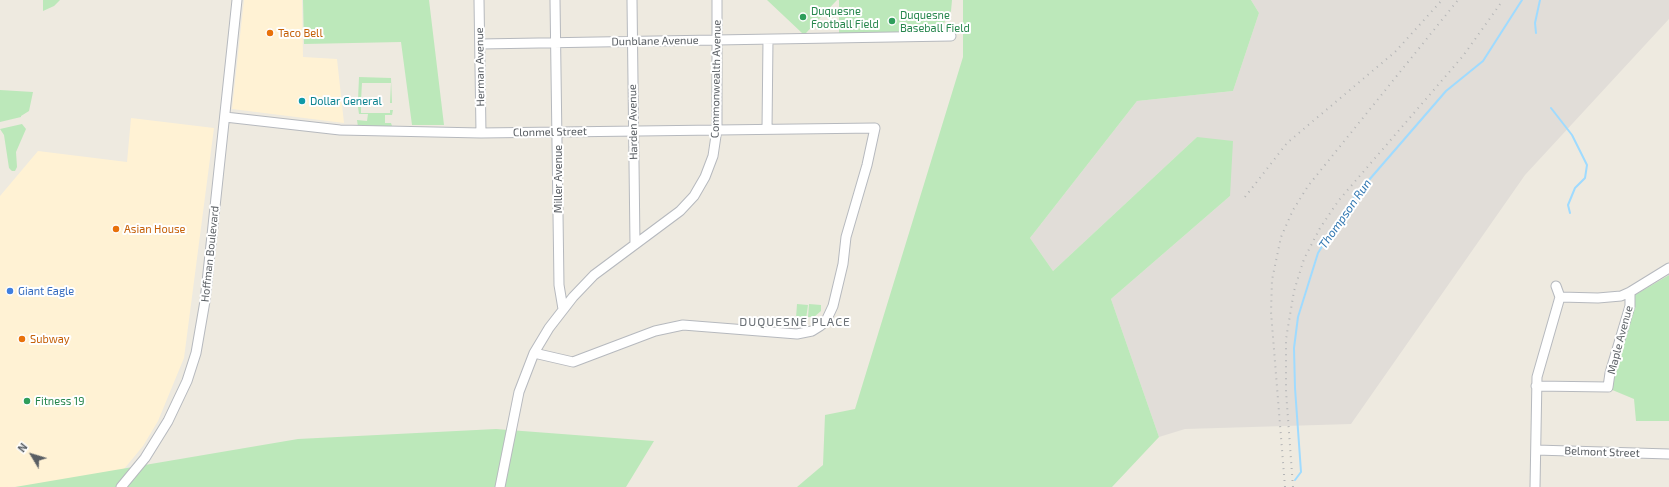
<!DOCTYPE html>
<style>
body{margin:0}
#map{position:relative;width:1669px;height:487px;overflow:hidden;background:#eeeae0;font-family:"Exo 2",sans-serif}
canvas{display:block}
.north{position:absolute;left:12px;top:435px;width:40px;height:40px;-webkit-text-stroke:3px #fff;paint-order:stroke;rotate:308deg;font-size:11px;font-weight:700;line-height:16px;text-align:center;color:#595e63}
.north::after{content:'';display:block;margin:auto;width:14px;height:18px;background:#595e63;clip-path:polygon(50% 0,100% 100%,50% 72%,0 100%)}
</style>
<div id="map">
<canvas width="1669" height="487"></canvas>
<div class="north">N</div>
</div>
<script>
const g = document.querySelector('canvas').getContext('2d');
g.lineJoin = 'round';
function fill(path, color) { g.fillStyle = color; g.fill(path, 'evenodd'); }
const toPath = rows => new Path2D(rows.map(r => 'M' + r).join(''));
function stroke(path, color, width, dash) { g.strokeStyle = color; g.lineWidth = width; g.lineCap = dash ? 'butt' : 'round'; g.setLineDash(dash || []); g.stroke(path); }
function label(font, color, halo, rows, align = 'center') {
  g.font = font + ' "Exo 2",sans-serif'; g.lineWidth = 4; g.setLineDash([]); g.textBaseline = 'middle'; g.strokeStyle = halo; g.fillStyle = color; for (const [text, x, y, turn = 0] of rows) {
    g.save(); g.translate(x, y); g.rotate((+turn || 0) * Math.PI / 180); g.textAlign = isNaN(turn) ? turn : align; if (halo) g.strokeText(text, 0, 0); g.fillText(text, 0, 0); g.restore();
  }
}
const commercial = toPath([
 [244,0,302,0,303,57,337,59,344,123,232,109],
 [131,118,214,128,184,358,158,421,143,446,110,486,0,487,0,196,38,151,127,162]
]);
const industrial = toPath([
 [1251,0,1669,0,1669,19,1525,175,1351,424,1185,429,1159,437,1111,299,1230,196,1197,137,1053,271,1030,238,1137,101,1233,91,1259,13]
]);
const green = toPath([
 [43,0,60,0,54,6,43,11],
 [303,0,429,0,444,125,412,125,401,42,304,44],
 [767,0,837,0,806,33,802,33],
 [839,0,952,0,951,11,939,32,881,34,839,33],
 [963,0,1251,0,1259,13,1233,91,1137,101,1030,238,1053,271,1197,137,1233,141,1230,196,1111,299,1159,437,1112,487,797,487,823,465,825,415,855,409,963,57],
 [359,77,391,78,392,103,390,103,391,83,362,83,361,100,358,100],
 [0,90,33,92,29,111,21,116,21,117,0,122],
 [358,107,361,107,361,113,390,113,390,110,393,110,392,115,385,115,385,123,391,123,392,126,358,127,357,120,367,121,368,114,359,114],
 [22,124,26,129,16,152,17,167,15,171,12,171,9,168,4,135,0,129],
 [1669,275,1669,421,1636,421,1634,399,1610,389,1635,295],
 [797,304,808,305,806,319,796,318],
 [809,304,821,305,821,311,814,317,808,317],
 [496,429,654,441,626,487,15,487,298,439]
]);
const stream = toPath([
 [1536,33,1535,23,1540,0],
 [1551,108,1572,135,1587,165,1585,178,1575,188,1568,205,1570,213],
 [1295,480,1301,472,1295,388,1294,348,1298,317,1318,253,1335,225,1356,195,1446,91,1483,61,1522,0]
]);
const minor = toPath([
 [479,0,481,133],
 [555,0,559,285,563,309],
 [632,0,635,244],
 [480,44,951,36],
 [225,117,340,130,481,133,875,128,867,165,846,237,843,264,833,306,826,321,820,326,812,331,797,334,683,325,655,331,573,362,534,353],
 [767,129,768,40],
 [1560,297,1598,298,1621,296,1630,292,1669,268],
 [1536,386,1608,387,1610,373,1630,306,1630,292],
 [1536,450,1669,454],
 [121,487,145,458,168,421,187,381,196,353,205,301,237,0],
 [500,487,519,392,534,353,549,328,573,297,594,275,680,211,694,196,705,177,713,156,717,129,717,0],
 [1535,487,1537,377,1560,297,1556,286]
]);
const rail = toPath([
 [1245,197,1287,143,1395,52,1442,0],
 [1285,487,1271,312,1272,280,1281,237,1293,210,1308,186,1458,0],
 [1293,487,1286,391,1286,339,1294,291,1304,259,1320,228,1339,200,1463,56,1503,0]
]);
const markers = [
 [803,17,4,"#2e9e5b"],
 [892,21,4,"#2e9e5b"],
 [270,33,4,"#e8710a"],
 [302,101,4,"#0f9aa8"],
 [116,229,4,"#e8710a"],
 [10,291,4,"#3f7fe0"],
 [22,339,4,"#e8710a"],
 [27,401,4,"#2e9e5b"]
];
const leisureNames = [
 ["Duquesne",811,11],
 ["Football Field",811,24],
 ["Duquesne",900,15],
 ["Baseball Field",900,28],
 ["Fitness 19",35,401]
];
const foodNames = [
 ["Taco Bell",278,33],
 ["Asian House",124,229],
 ["Subway",30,339]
];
const streetNames = [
 ["Dunblane Avenue",655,41,-1],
 ["Herman Avenue",480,67,-91],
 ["Commonwealth Avenue",716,79,-89],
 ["Harden Avenue",633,122,-91],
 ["Clonmel Street",550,132,-1],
 ["Miller Avenue",558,179,-90],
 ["Hoffman Boulevard",210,254,-84],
 ["Maple Avenue",1620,340,-75],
 ["Belmont Street",1602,452,2]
];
const cultureNames = [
 ["Dollar General",310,101]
];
const shopNames = [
 ["Giant Eagle",18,291]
];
const waterNames = [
 ["Thompson Run",1345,214,-55]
];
const neighbourhoodNames = [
 ["DUQUESNE PLACE",795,322]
];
fill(commercial, '#fff2d4');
fill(industrial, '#e1ddd8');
fill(green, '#bce8ba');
stroke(stream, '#9fdbff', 2);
stroke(minor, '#b6b9be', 11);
stroke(minor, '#fff', 9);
stroke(rail, '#b4b5b6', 2, [1, 5]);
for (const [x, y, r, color] of markers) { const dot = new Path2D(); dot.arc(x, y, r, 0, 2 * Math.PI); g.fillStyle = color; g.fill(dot); stroke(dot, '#fff', 1.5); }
label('11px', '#27864d', '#fff', leisureNames, 'left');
label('11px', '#c56008', '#fff', foodNames, 'left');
label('11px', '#595e63', '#fff', streetNames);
label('11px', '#0d838f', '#fff', cultureNames, 'left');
label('11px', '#366cbe', '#fff', shopNames, 'left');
label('italic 12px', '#3177b1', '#fff', waterNames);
g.letterSpacing = '1px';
label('12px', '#6a7075', '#fff', neighbourhoodNames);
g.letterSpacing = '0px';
</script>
